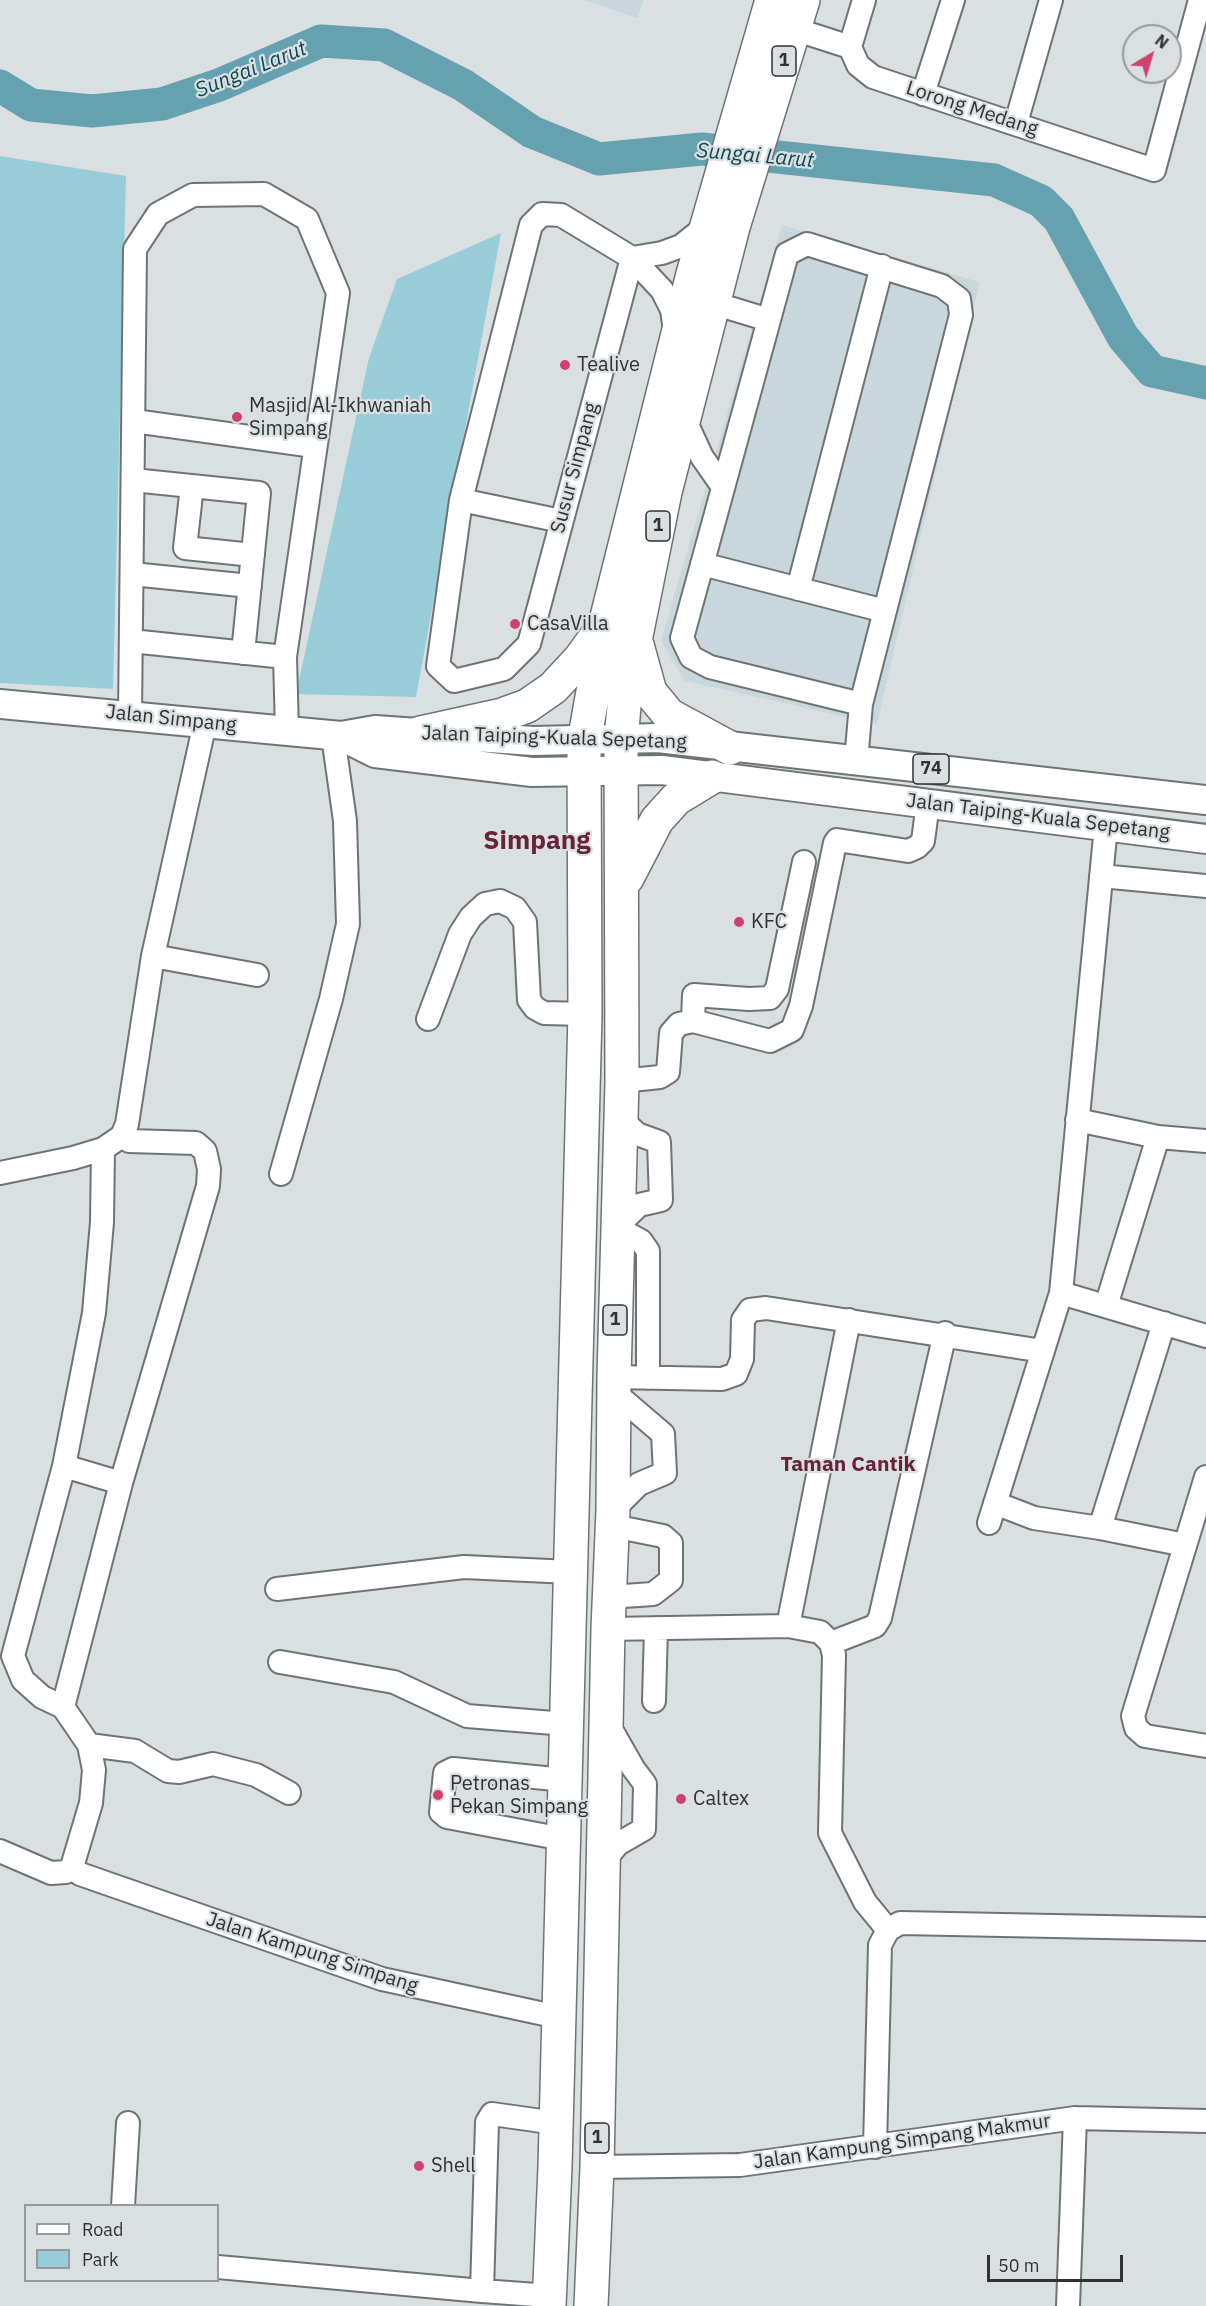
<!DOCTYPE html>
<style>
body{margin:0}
#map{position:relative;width:1206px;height:2306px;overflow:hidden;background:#dae0e2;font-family:"IBM Plex Sans",sans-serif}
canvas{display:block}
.legend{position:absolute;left:24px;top:2204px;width:195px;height:78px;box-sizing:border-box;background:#dae0e2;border:2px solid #969a9c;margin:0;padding:8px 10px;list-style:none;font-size:18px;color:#2f3132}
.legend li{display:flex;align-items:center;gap:12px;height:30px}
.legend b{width:30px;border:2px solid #969a9c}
.north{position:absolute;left:1122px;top:24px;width:60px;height:60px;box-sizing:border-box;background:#dae0e2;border:2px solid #969a9c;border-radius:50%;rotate:38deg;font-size:16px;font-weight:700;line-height:24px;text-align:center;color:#2f3132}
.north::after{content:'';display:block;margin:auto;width:21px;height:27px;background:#cf426e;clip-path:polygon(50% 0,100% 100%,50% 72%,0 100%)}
.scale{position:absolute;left:987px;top:2255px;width:136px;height:27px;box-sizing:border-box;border:3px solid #2f3132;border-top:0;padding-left:8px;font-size:18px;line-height:21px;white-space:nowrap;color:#2f3132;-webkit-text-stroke:4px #dae0e2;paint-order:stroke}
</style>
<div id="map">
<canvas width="1206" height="2306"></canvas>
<ul class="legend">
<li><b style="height:8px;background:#fff"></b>Road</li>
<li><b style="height:16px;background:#99ccd9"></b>Park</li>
</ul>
<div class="north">N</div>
<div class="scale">50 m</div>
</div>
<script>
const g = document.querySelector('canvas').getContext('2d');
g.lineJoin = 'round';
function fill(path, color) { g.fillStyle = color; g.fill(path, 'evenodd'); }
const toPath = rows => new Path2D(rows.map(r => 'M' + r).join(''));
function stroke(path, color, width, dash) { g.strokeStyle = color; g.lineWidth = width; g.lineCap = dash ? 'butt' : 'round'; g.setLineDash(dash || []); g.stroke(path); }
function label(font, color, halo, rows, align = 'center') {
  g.font = font + ' "IBM Plex Sans",sans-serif'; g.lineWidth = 4.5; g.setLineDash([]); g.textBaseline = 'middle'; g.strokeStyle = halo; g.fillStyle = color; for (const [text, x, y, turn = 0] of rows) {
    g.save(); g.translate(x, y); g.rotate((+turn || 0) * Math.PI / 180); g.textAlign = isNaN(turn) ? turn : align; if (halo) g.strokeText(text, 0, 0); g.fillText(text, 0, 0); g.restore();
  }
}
const built = toPath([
 [584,0,644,0,637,18],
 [782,225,980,282,877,724,685,681,661,641]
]);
const green = toPath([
 [0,156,126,176,113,689,0,683],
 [501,233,416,697,296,694,369,358,397,279]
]);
const river = toPath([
 [0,86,31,105,92,111,162,104,219,85,321,41,384,45,463,85,532,132,599,159,702,149,994,180,1041,201,1059,219,1123,337,1152,371,1206,383]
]);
const minor = toPath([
 [864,0,850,47,858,65,873,77,1154,170,1200,0],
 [794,29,850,47],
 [923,94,953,0],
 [1016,123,1051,0],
 [632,258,529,644,504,669,454,681,438,666,461,500,531,225,542,214,561,215,632,258,662,290,672,310,675,331],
 [632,258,662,253,681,246,705,227],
 [713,303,769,320],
 [684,418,702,457,723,487],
 [134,421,314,446],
 [133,480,259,493,243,653],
 [192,486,185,548,253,555],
 [461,500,561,521],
 [702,564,885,611],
 [132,574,250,586],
 [798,589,882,266],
 [131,641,285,657],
 [130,715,135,249,158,214,193,195,264,194,307,219,338,293,285,657,287,731],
 [856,761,861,704,961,315,959,299,942,286,807,244,787,254,682,638,691,657,710,667,861,704],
 [1101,876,1206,886],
 [153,956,257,975],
 [428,1019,460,934,471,917,485,904,500,901,515,908,525,922,529,1000,535,1008,544,1013,585,1014],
 [693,1021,694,995,749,999,770,998,777,989,804,862],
 [622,1081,660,1077,668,1072,671,1033,679,1024,693,1021,770,1041,792,1030,801,1006,835,843,837,840,908,851,917,847,923,841,928,803],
 [1077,1120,1158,1137,1206,1141],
 [0,1173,73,1158,103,1149,122,1136,127,1124,153,956,205,723],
 [281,1174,331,999,348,924,345,821,333,736],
 [617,1226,639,1205,661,1200,659,1142,637,1134,619,1117],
 [617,1234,630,1235,641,1241,648,1251,648,1378],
 [1061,1293,1206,1336],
 [1106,1306,1158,1137],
 [614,1377,722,1379,736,1374,742,1359,743,1320,750,1310,766,1308,1043,1351],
 [64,1466,121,1483],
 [1206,1477,1133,1716,1136,1728,1145,1736,1206,1746],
 [995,1503,1034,1518,1100,1528,1185,1545],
 [613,1510,639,1484,665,1473,663,1434,614,1392],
 [989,1523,1061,1293,1106,826],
 [1100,1528,1164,1323],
 [277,1589,464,1567,570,1572],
 [609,1597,653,1594,671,1580,671,1543,663,1536,613,1526],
 [788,1626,849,1320],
 [608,1629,788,1626,820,1632,831,1643,834,1655,830,1833,865,1902,888,1930],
 [831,1643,875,1626,880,1618,945,1333],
 [280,1662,394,1682,467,1716,566,1724],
 [654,1701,656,1628],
 [63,1707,121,1483,208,1186,209,1169,205,1151,196,1143,129,1141,122,1136],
 [89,1745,135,1751,168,1771,179,1772,213,1764,256,1775,289,1793],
 [563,1839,447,1817,441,1812,445,1773,453,1769,565,1780],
 [0,1851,51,1873,66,1872,72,1867,91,1803,94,1770,89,1745,63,1707,42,1697,23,1680,13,1656,64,1466,94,1313,102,1222,103,1149],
 [602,1863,618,1844,644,1829,645,1784,633,1768,608,1724],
 [72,1867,80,1874,382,1979,558,2017],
 [875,2147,880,1945,888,1930,900,1923,1206,1929],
 [597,2167,740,2165,1075,2118,1206,2121],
 [123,2206,128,2123],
 [218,2267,482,2291],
 [550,2296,482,2291,487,2122,492,2114,556,2123],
 [1068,2306,1075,2118]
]);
const major = toPath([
 [0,704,341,736,375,730,533,741,658,738,1206,800],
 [341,736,375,753,532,772,662,770,1206,839]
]);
const highway = toPath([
 [637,645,650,692,669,715,730,748],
 [420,733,502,715,527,706,553,688,580,659,601,630],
 [627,878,657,820,676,799,712,777],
 [549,2306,555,2167,585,1014,584,742,605,625,693,274,772,0],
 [591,2306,597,2167,608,1629,613,1510,614,1377,622,1081,621,739,626,685,665,492,733,227,803,0]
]);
const markers = [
 [565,365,6,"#cf426e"],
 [237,417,6,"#cf426e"],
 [515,624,6,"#cf426e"],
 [739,922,6,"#cf426e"],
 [438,1795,6,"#cf426e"],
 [681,1799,6,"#cf426e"],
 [419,2166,6,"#cf426e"]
];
const shields = [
 [784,61,24],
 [658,526,24],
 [931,769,36],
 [615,1320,24],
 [597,2138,24]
];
const shieldNames = [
 ["1",784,61],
 ["1",658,526],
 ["74",931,769],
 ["1",615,1320],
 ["1",597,2138]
];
const streetNames = [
 ["Lorong Medang",972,109,18],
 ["Susur Simpang",575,468,-75],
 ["Jalan Simpang",171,719,6],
 ["Jalan Taiping-Kuala Sepetang",554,738,2],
 ["Jalan Taiping-Kuala Sepetang",1038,817,7],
 ["Jalan Kampung Simpang",312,1953,18],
 ["Jalan Kampung Simpang Makmur",902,2142,-8]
];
const poiNames = [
 ["Tealive",577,365],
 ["Masjid Al-Ikhwaniah",249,406],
 ["Simpang",249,429],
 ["CasaVilla",527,624],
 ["KFC",751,922],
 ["Petronas",450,1784],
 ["Pekan Simpang",450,1807],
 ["Caltex",693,1799],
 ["Shell",431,2166]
];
const waterNames = [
 ["Sungai Larut",251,70,-22],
 ["Sungai Larut",755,156,5]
];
const neighbourhoodNames = [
 ["Taman Cantik",848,1465]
];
const districtNames = [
 ["Simpang",537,841]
];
fill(built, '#c8d7db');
fill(green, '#99ccd9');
stroke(river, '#66a1b0', 33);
stroke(minor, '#6e7475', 26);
stroke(major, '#6e7475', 32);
stroke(highway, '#6e7475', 36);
stroke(minor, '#fff', 22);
stroke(major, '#fff', 28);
stroke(highway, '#fff', 33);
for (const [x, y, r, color] of markers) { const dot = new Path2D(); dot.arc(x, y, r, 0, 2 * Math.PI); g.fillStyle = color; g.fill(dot); stroke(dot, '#dae0e2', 2); }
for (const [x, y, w] of shields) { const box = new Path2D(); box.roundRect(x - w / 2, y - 15, w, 30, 4.5); g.fillStyle = '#dae0e2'; g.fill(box); stroke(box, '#2f3132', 1.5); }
label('bold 18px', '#2f3132', null, shieldNames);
label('20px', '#2f3132', '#dae0e2', streetNames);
label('20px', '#2f3132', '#dae0e2', poiNames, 'left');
label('italic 21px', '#0f4651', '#dae0e2', waterNames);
label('bold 21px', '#672337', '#dae0e2', neighbourhoodNames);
label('bold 26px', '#672337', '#dae0e2', districtNames);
</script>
